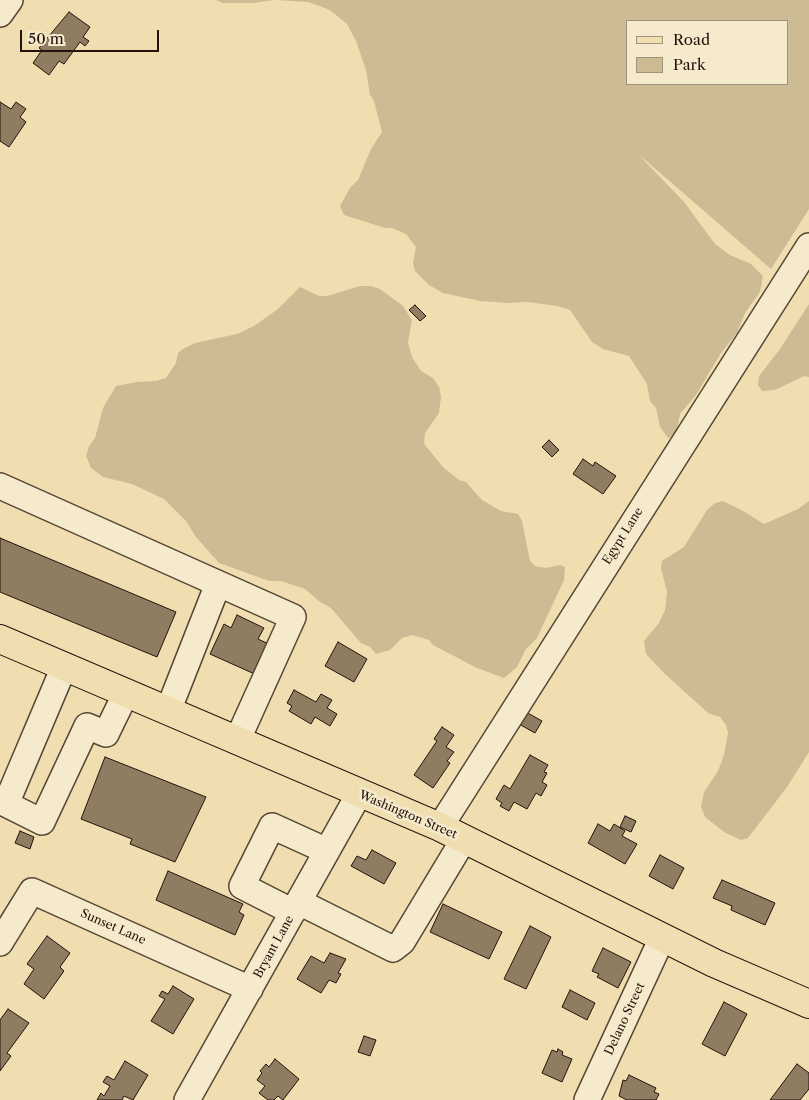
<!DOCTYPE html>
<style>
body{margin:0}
#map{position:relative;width:809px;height:1100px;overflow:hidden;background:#f0deb0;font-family:"Libre Caslon Text",serif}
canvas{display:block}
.legend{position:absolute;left:626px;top:20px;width:162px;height:65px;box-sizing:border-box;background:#f5eacc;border:1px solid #a1947f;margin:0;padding:6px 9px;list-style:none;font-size:15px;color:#23130c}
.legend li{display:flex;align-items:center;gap:10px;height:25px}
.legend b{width:25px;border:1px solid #a1947f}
.scale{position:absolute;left:20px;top:30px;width:139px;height:22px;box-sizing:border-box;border:2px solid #23130c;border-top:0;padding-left:6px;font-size:15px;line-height:18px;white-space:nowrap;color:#23130c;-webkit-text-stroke:4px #f5eacc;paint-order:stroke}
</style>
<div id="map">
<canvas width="809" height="1100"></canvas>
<ul class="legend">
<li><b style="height:6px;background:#f0deb0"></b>Road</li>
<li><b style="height:14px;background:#cdbb94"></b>Park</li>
</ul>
<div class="scale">50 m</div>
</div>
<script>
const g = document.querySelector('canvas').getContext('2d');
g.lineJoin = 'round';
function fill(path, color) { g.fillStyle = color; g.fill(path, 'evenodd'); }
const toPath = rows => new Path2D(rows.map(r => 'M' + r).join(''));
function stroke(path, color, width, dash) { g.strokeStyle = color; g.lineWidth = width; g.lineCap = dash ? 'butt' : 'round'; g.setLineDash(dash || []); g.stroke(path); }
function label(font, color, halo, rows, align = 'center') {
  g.font = font + ' "Libre Caslon Text",serif'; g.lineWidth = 5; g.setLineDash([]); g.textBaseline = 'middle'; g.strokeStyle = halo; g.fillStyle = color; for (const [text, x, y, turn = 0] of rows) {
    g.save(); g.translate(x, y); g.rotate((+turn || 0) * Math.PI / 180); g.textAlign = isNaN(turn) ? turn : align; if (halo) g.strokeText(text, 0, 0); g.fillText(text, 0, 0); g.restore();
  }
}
const green = toPath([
 [216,0,274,0,253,3,223,3],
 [276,0,809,0,809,209,771,269,637,153,684,202,715,244,730,255,751,264,763,276,760,292,745,313,737,333,721,353,696,395,680,414,676,435,668,438,660,427,656,408,650,401,647,384,629,356,603,349,592,342,570,310,557,306,527,302,509,303,480,301,443,293,429,285,415,271,413,263,416,247,406,234,392,228,385,228,344,215,340,206,350,188,358,180,371,149,382,132,374,101,370,95,366,70,356,41,347,24,330,10,308,2],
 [628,21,788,21,788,84,628,84],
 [360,286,371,286,380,289,403,306,412,320,408,342,412,357,421,371,433,378,439,387,441,397,439,413,425,433,424,444,444,468,459,480,466,482,482,500,501,511,518,514,522,521,530,561,535,566,546,568,560,565,565,567,564,580,537,638,526,649,517,667,504,678,477,668,433,645,429,640,412,635,402,638,390,650,376,654,370,647,361,643,331,608,320,602,305,589,281,581,269,581,219,563,196,537,186,521,164,499,132,484,103,477,91,468,86,456,89,446,95,438,103,408,116,386,137,382,156,381,166,378,176,363,178,353,183,349,195,343,237,334,254,326,278,309,300,287,319,296,327,296],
 [809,304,809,377,804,376,775,390,762,391,758,385,759,376,780,349],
 [723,501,743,511,764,524,798,509,809,501,809,752,787,787,748,838,741,840,724,832,705,817,701,807,704,792,718,771,724,755,728,733,726,725,720,717,708,713,664,673,646,654,644,641,659,623,665,610,667,592,661,568,662,561,684,547,707,510,715,503]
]);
const building = toPath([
 [69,12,90,27,83,37,89,41,85,46,80,42,64,64,59,61,49,75,33,63,42,50,39,48,69,12],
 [0,102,11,109,16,102,26,109,20,117,26,122,9,147,0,141,0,102],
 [415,305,426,316,420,321,409,310,415,305],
 [549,440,559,450,552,457,542,447,549,440],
 [583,459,593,466,595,462,616,476,603,494,573,474,583,459],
 [0,538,176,612,157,657,0,592,0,538],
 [237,615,264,628,258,639,273,646,259,676,210,654,224,624,231,628,237,615],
 [338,642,367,659,354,682,325,666,338,642],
 [294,690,316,702,321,694,332,700,327,708,337,714,330,726,315,717,311,724,289,711,292,706,287,703,294,690],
 [526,712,542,721,535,733,519,724,526,712],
 [442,727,454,735,446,747,454,752,447,761,450,763,433,788,414,775,437,741,434,739,442,727],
 [530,755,548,765,544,772,547,773,542,782,547,785,541,796,536,793,527,809,514,802,509,811,500,806,502,803,496,799,504,785,510,789,530,755],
 [105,757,206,797,175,862,130,844,132,839,81,819,105,757],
 [625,816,636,821,631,832,620,827,625,816],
 [598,824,610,831,614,824,625,831,622,836,637,844,625,864,588,843,598,824],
 [20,831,34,837,30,849,15,843,20,831],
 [372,850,396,863,384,884,351,866,357,856,366,860,372,850],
 [660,855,684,868,673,889,649,876,660,855],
 [168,871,243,904,239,912,244,915,235,935,156,900,168,871],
 [722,880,775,903,765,925,731,910,732,906,713,898,722,880],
 [443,904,502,932,489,959,430,932,443,904],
 [530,926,551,937,526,989,504,979,530,926],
 [47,936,70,953,60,967,64,971,44,999,24,984,34,969,27,964,47,936],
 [603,948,631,962,618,988,597,977,599,974,592,971,603,948],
 [330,953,346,959,338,973,341,974,336,983,329,980,321,993,297,979,311,956,324,963,330,953],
 [173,986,194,999,173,1034,151,1021,165,999,159,996,162,991,168,994,173,986],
 [570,990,595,1003,587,1020,562,1007,570,990],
 [724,1002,747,1014,725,1056,702,1044,724,1002],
 [8,1009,29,1023,7,1053,11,1056,0,1071,0,1020,8,1009],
 [364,1036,376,1040,370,1056,358,1052,364,1036],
 [558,1049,563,1052,562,1055,572,1059,562,1082,542,1073,552,1050,557,1052,558,1049],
 [275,1059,299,1079,283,1100,278,1096,274,1100,268,1100,259,1093,265,1086,257,1080,262,1073,260,1071,266,1064,269,1067,275,1059],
 [125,1061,148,1075,133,1100,124,1096,122,1100,97,1100,101,1093,104,1096,110,1086,103,1082,107,1076,114,1080,125,1061],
 [797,1064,809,1073,809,1089,800,1100,770,1100,797,1064],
 [629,1075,656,1088,654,1092,659,1094,656,1100,627,1100,619,1096,623,1080,626,1081,629,1075]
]);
const minor = toPath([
 [0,14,10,0],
 [0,486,293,617,237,741],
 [64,667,6,804,42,822,87,726,106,734,126,693],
 [168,711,218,584],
 [440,827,809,246],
 [299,902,393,949,402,942,464,839],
 [293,912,242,886,272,826,327,851],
 [0,943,32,891,250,989],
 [187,1100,359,794],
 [587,1100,662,938]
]);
const major = toPath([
 [0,639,440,827,714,963,809,1004]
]);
const streetNames = [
 ["Egypt Lane",623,536,-58],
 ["Washington Street",408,815,23],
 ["Sunset Lane",113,927,24],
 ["Bryant Lane",274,947,-61],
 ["Delano Street",625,1019,-65]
];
fill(green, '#cdbb94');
fill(building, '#8e7d61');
stroke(building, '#23130c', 1);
stroke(minor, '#564635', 28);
stroke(major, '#23130c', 30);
stroke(minor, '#f5eacc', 25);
stroke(major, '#f0deb0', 28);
label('12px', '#23130c', '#f5eacc', streetNames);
</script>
